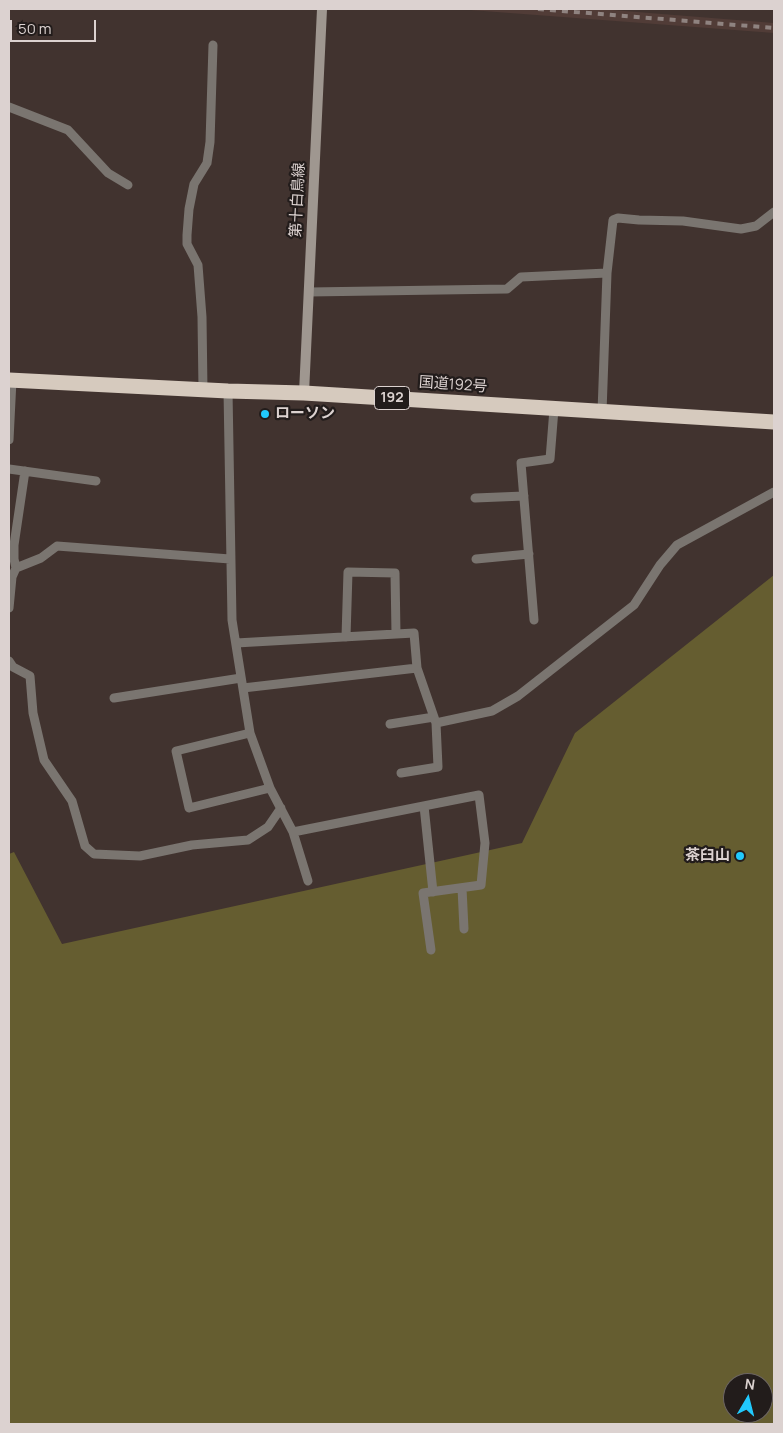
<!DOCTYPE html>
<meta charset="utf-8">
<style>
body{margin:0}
#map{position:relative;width:783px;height:1433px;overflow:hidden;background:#41332f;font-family:Manrope,sans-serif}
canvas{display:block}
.frame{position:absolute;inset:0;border:10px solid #dcd2d0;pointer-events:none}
.north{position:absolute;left:723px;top:1373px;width:50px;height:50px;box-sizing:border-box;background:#221c1b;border:1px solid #6c6563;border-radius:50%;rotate:8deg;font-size:14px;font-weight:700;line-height:20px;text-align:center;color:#dcd2d0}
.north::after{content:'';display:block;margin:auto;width:18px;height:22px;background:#21c9fd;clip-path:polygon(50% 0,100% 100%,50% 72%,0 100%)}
.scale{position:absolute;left:10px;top:20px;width:86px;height:22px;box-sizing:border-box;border:2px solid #dcd2d0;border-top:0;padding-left:6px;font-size:15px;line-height:18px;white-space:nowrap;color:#dcd2d0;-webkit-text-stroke:4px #221c1b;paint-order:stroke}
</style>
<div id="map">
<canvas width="783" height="1433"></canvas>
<div class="frame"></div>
<div class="north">N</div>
<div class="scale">50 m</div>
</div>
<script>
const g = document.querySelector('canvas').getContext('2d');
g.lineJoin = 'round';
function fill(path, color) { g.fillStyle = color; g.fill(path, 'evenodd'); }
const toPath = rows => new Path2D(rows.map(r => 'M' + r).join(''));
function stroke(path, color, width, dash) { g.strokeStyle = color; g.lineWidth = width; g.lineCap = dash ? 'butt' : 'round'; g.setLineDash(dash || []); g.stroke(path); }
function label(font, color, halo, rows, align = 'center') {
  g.font = font + ' Manrope,"Noto Sans JP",sans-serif'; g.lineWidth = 4.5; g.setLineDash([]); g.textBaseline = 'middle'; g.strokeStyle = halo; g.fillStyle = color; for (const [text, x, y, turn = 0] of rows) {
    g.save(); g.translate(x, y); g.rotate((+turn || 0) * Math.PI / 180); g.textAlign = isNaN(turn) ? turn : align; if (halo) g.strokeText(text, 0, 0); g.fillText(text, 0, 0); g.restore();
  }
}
const built = toPath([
 [457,9,600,9,774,23,774,33]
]);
const green = toPath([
 [774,575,774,1424,9,1424,9,854,14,852,62,944,522,843,575,733],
 [733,1383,763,1383,763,1413,733,1413]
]);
const street = toPath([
 [9,107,68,130,108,173,128,185],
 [309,292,507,289,521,277,607,273],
 [203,390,202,317,198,265,187,244,187,235,189,209,194,184,207,163,210,142,213,45],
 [228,391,232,620,250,733,270,788,293,832,308,881],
 [602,412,607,273,613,220,618,218,639,220,683,221,741,229,756,226,774,212],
 [9,440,12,380],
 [9,469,96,481],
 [475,498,524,496],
 [476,559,529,554],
 [16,568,14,559,14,545,25,471],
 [9,608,12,577,16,568,41,558,57,546,230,559],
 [534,620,521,463,550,459,554,409],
 [346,637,348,572,395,573,396,634],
 [236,643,414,633,417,668,436,723,438,767,401,773],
 [9,661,13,667,30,676,33,713,44,760,72,801,85,846,94,854,140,856,192,845,248,840,268,827,281,808],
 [243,688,417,668],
 [114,698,241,678],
 [436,723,492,711,518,696,634,605,660,565,677,545,774,492],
 [390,724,434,717],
 [250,733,176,751,189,808,270,788],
 [424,806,433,892],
 [293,832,479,795,485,843,481,885,423,893,431,950],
 [462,888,464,929]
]);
const secondary = toPath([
 [304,393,322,9]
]);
const highway = toPath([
 [9,380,228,391,304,393,774,422]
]);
const rail = toPath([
 [538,9,774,28]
]);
const markers = [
 [265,414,5,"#21c9fd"],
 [740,856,5,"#21c9fd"]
];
const shields = [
 [392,398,35]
];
const shieldNames = [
 ["192",392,398]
];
const streetNames = [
 ["第十白鳥線",298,200,-87],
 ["国道192号",453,385,4]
];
const poiNames = [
 ["ローソン",275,414],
 ["茶臼山",730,856,"right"]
];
fill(built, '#513c37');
fill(green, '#655d30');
stroke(street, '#7a7570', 9);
stroke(secondary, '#9f9790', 10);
stroke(highway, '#d6cabe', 15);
stroke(rail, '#8f8380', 4, [6, 6]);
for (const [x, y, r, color] of markers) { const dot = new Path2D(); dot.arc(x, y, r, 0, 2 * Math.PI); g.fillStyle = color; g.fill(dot); stroke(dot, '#221c1b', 2); }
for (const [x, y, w] of shields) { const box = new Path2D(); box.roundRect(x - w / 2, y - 11.5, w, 23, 4); g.fillStyle = '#221c1b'; g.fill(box); stroke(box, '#dcd2d0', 1); }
label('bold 14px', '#dcd2d0', null, shieldNames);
label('15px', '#dcd2d0', '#221c1b', streetNames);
label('bold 15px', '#dcd2d0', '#221c1b', poiNames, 'left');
</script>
